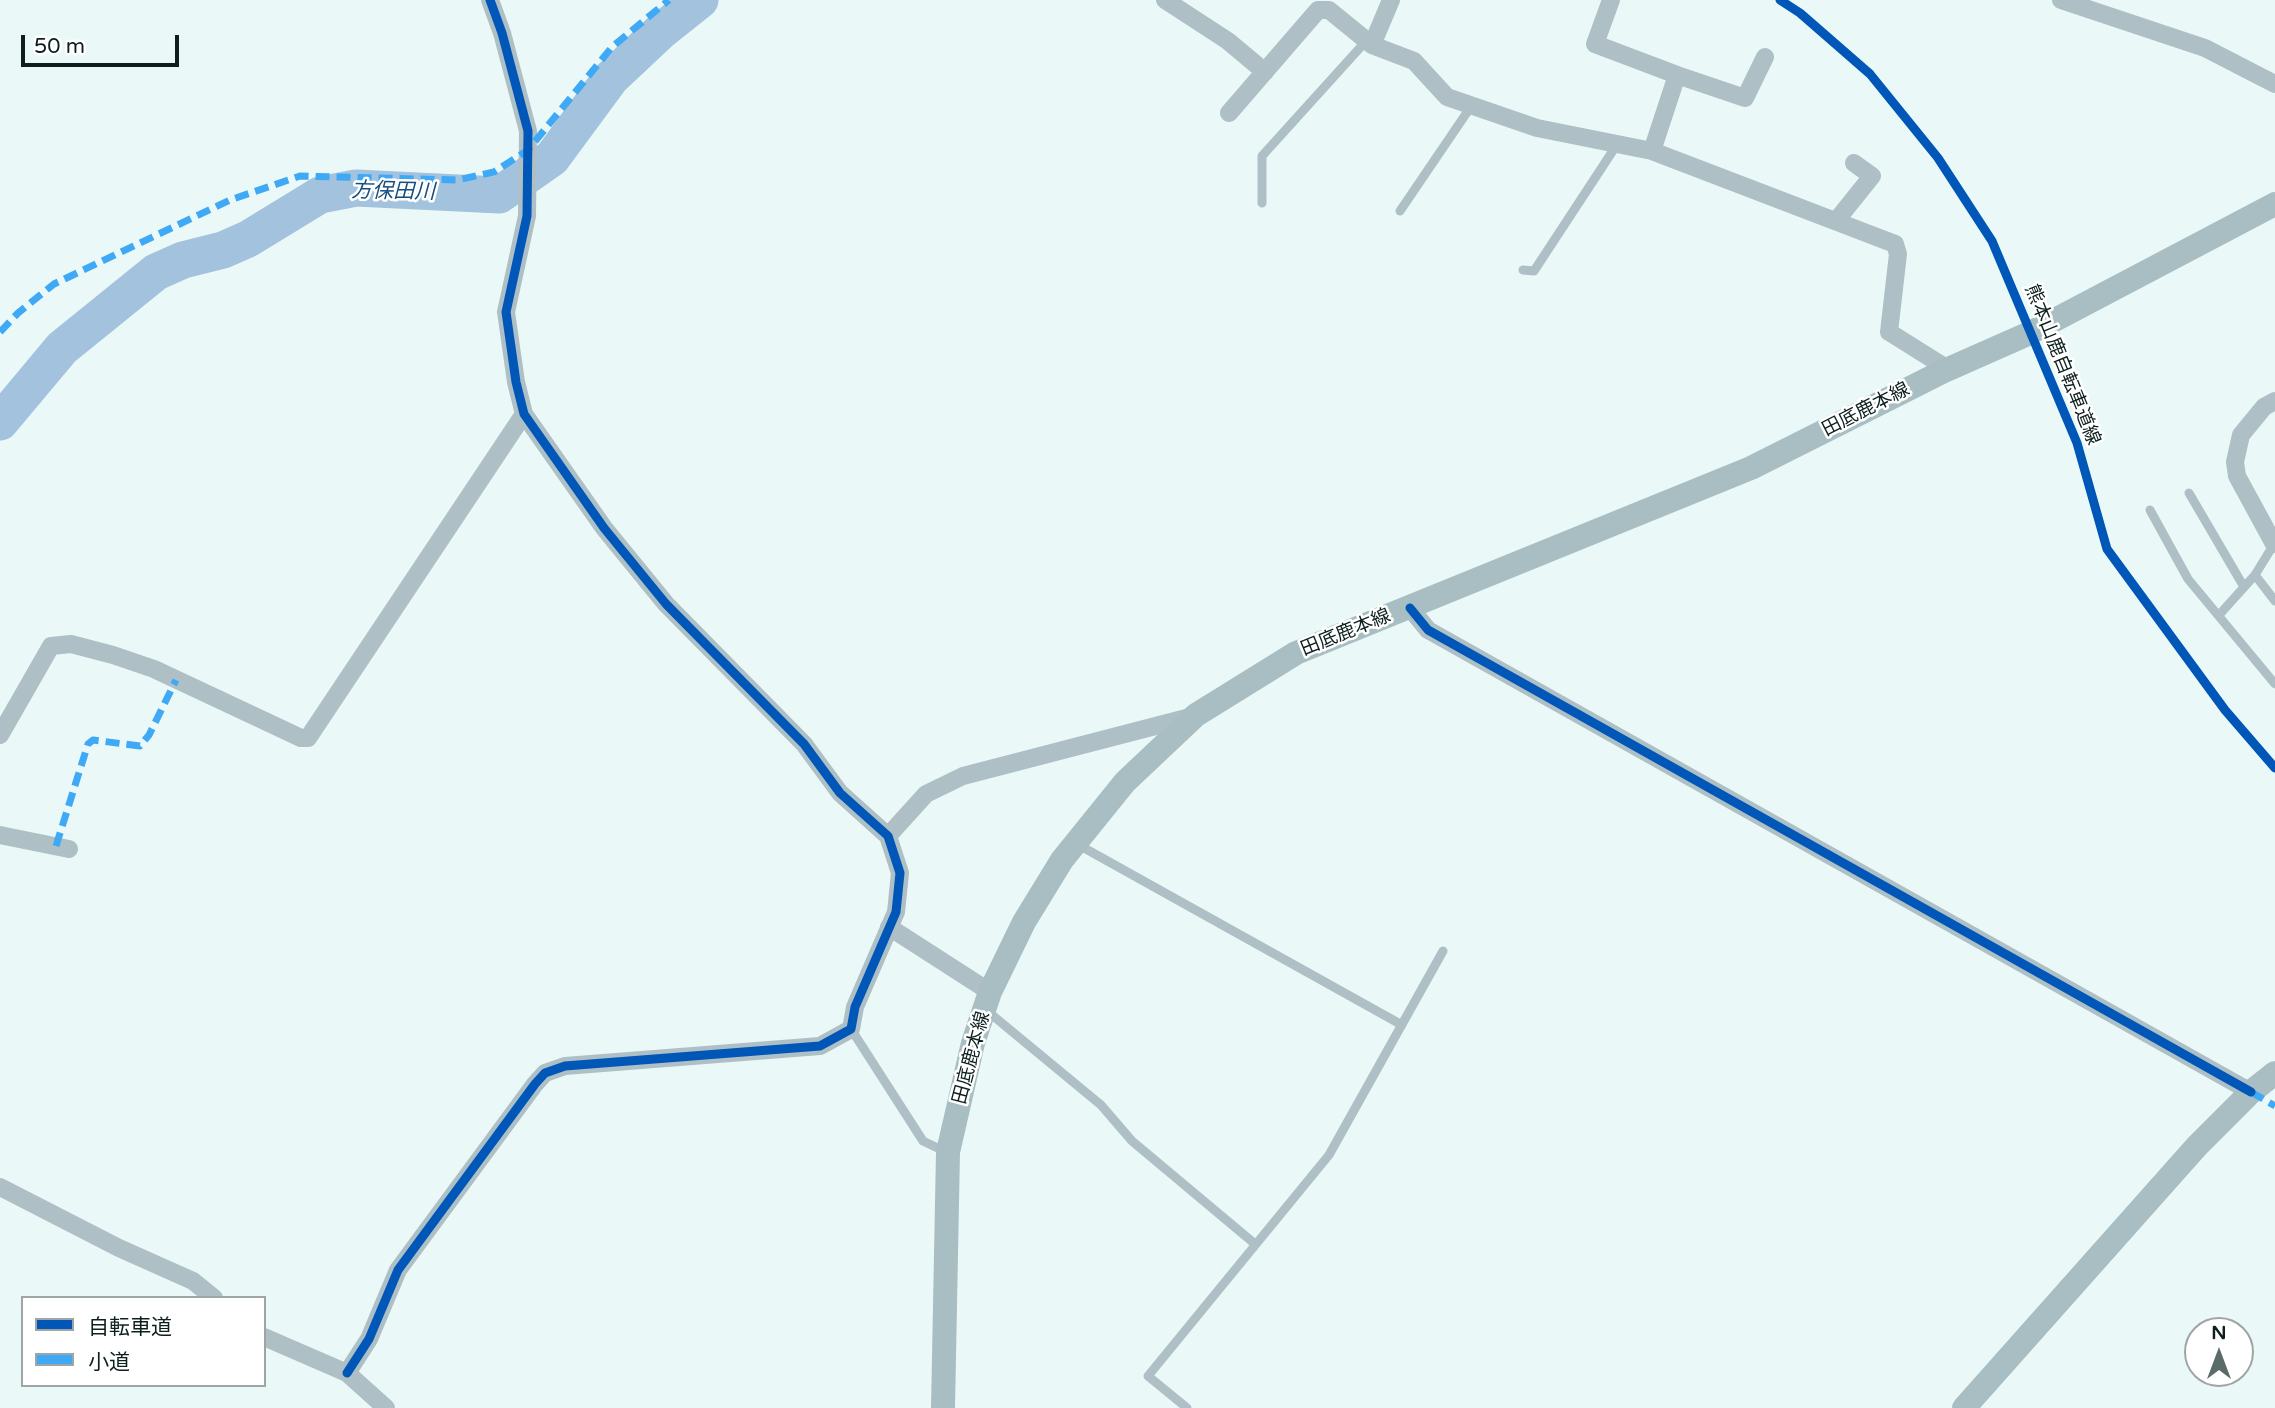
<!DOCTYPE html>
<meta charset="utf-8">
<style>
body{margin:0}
#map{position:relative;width:2275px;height:1408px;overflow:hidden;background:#eaf9f8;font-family:"Varela Round","Noto Sans JP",sans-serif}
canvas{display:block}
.legend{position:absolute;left:21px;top:1296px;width:245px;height:91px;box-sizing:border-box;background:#fff;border:2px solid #9ea5a5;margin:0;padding:9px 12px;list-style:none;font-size:21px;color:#0d1f1e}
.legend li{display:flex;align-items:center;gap:14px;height:35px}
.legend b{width:35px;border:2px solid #9ea5a5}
.north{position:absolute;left:2184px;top:1317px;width:70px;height:70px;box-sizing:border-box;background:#fff;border:2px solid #9ea5a5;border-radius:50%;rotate:0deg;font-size:19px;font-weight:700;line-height:28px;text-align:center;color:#0d1f1e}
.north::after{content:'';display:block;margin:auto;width:24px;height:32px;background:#5a6b6a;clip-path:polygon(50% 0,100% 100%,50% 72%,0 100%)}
.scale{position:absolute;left:21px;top:35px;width:158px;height:32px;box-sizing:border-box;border:4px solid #0d1f1e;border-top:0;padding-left:9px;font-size:21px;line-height:24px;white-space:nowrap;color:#0d1f1e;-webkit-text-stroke:5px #fff;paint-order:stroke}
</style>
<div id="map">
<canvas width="2275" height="1408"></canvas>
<ul class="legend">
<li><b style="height:9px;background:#0057b8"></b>自転車道</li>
<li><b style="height:9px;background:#3fa9f5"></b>小道</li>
</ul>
<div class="north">N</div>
<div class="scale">50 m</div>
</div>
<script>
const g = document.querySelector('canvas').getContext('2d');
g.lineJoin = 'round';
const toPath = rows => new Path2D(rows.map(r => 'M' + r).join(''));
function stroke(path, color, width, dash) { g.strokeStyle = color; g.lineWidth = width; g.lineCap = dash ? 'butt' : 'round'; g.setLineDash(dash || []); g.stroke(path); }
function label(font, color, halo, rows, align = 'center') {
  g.font = font + ' "Varela Round","Noto Sans JP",sans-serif'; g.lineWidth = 5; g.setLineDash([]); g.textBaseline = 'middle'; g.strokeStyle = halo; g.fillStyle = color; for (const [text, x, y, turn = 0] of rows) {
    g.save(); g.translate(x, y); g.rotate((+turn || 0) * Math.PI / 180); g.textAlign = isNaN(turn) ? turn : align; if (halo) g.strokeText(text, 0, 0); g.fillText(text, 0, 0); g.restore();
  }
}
const river = toPath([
 [0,422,62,348,156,272,183,260,223,250,248,239,320,195,356,188,499,195,552,158,611,78,661,31,700,0]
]);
const lane = toPath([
 [1262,203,1262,156,1367,40],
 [1400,211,1472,105],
 [1523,270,1534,271,1616,146],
 [2189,493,2244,587],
 [2150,510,2188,579,2275,684],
 [2274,544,2255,575,2275,601],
 [2219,615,2255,575],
 [1077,844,1402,1025],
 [986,1010,1101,1105,1132,1141,1255,1244],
 [851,1029,923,1141,946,1152],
 [1187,1408,1148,1376,1329,1155,1443,951]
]);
const street = toPath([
 [1165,0,1228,41,1265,72],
 [1611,0,1595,44,1677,75,1745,98,1765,57],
 [2061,0,2205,48,2275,84],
 [1372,45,1391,0],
 [1229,113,1318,10,1329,10,1372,45,1414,61,1447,97,1537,128,1652,151,1895,244,1898,254,1889,332,1948,369],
 [1652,151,1677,75],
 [1836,221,1872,176,1854,163],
 [2274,544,2237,476,2235,462,2241,435,2264,407,2275,401],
 [1410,608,1428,630,2251,1092],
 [0,735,51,646,71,644,113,655,154,669,301,738,308,738,524,414],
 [0,835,69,849],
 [888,836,926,794,963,776,1194,716],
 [889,927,990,992],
 [0,1187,119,1248,193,1281,214,1298],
 [264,1337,347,1373,386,1408],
 [347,1373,369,1339,398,1270,535,1084,545,1073,565,1066,820,1046,851,1029,855,1007,896,912,900,873,888,836,840,793,804,744,666,604,604,528,524,414,516,382,506,312,527,216,528,131,502,33,490,0]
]);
const secondary = toPath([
 [943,1408,948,1152,973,1043,990,992,1024,922,1062,860,1125,782,1196,715,1296,653,1751,468,1944,371,2030,333,2275,204],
 [1964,1408,2197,1146,2251,1092,2275,1073]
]);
const quiet = toPath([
 [0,332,18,313,54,284,230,200,300,176,457,180,494,172,528,150,612,47,669,0],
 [56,846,88,744,93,740,140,746,149,735,176,680],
 [2251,1092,2275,1106]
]);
const cycleway = toPath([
 [1780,0,1800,13,1870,74,1938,158,1992,241,2077,443,2107,549,2225,710,2275,768],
 [1410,608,1428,630,2251,1092],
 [347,1373,369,1339,398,1270,535,1084,545,1073,565,1066,820,1046,851,1029,855,1007,896,912,900,873,888,836,840,793,804,744,666,604,604,528,524,414,516,382,506,312,527,216,528,131,502,33,490,0]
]);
const streetNames = [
 ["熊本山鹿自転車道線",2062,365,68],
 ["田底鹿本線",1866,410,-27],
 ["田底鹿本線",1346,633,-22],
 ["田底鹿本線",972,1058,-75]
];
const waterNames = [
 ["方保田川",393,192,1]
];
stroke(river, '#a3c2dd', 37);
stroke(lane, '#aec0c5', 9);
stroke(street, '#aec0c5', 18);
stroke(secondary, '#a9bec3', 24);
stroke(quiet, '#3fa9f5', 7, [14, 7]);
stroke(cycleway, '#0057b8', 9);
label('19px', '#0d1f1e', '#fff', streetNames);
label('italic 21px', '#154e7f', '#fff', waterNames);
</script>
